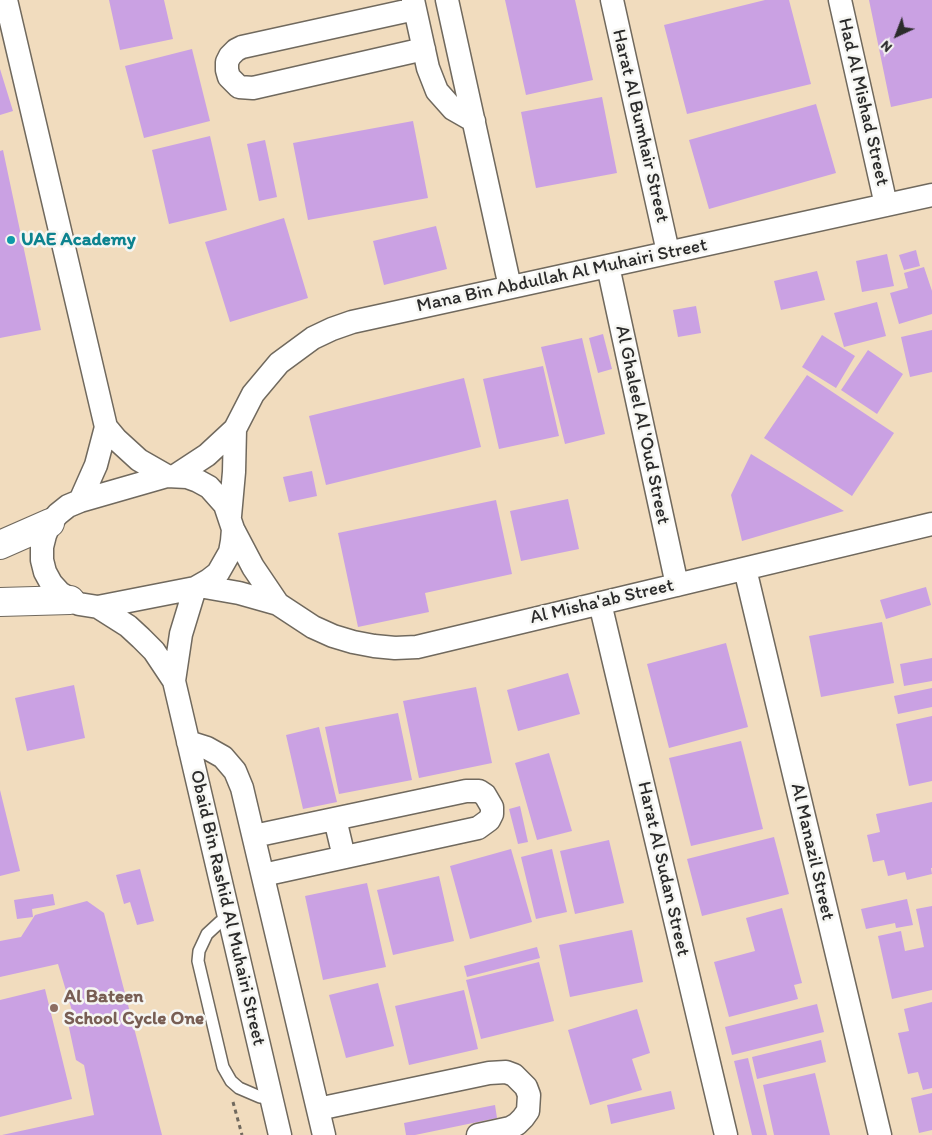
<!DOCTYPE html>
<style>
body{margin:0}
#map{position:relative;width:932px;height:1135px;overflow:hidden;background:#f1dcbe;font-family:Itim,sans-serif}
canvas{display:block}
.north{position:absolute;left:872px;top:10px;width:50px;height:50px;-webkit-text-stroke:4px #f6f6f2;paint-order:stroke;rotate:223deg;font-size:14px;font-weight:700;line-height:20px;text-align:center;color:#2b2b2b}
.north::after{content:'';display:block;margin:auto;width:18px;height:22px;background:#2b2b2b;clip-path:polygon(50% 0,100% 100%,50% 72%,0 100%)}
</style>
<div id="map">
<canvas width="932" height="1135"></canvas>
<div class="north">N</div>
</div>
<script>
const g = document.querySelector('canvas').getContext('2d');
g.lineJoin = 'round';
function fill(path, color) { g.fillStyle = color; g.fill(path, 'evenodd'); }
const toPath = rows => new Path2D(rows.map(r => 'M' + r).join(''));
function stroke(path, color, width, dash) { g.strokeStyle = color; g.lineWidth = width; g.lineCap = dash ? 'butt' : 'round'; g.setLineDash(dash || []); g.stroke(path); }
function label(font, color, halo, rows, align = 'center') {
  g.font = font + ' Itim,sans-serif'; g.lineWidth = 5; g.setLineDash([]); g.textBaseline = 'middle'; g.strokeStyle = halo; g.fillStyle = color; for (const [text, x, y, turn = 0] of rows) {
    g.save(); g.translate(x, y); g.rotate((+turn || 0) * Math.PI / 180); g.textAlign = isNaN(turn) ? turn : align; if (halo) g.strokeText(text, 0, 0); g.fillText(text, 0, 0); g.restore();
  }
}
const building = toPath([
 [109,0,164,0,173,39,120,50],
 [505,0,575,0,593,80,526,95],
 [765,0,789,0,811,84,687,114,664,25],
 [869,0,932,0,932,98,891,107],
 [192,49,210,121,144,138,125,66],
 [0,69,13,111,0,115],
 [602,97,617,173,536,188,521,112],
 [816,104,836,173,709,209,689,140],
 [413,121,428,198,308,220,293,143],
 [210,136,227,210,169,224,152,150],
 [265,140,277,197,259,201,247,144],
 [3,150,41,330,0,338,0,151],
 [284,218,308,298,230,322,205,242],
 [436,226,447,269,384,285,373,241],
 [916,250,920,266,904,270,899,255],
 [887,254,894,286,862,292,856,261],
 [924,267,932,291,932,314,899,324,890,293,908,288,904,273],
 [817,271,825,300,781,310,774,281],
 [877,302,886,336,844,347,834,313],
 [696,306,701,333,678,337,673,310],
 [932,330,932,372,910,377,901,337],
 [603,334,612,369,598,373,589,338],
 [822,335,855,356,836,388,802,367],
 [582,338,605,434,565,444,541,347],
 [868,350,903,374,877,414,841,390],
 [543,366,559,436,499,449,483,379],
 [807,375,894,433,852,496,764,438],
 [464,378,481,447,326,485,309,416],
 [751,454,844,511,742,541,731,495],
 [312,471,317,496,289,502,283,477],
 [568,499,579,549,521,561,510,511],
 [496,500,512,574,425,593,429,612,358,627,338,533],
 [926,587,931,605,886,619,880,600],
 [882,622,894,683,821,697,809,636],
 [726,643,748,727,669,748,647,664],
 [932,658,932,681,904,686,900,664],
 [568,673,580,714,518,731,507,690],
 [74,685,85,738,27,751,15,698],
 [476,687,492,763,419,778,403,701],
 [932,688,932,707,898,714,894,696],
 [398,713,412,780,339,794,325,727],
 [932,716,932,781,909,786,896,724],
 [319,727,337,802,303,809,286,735],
 [741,741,763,829,691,846,669,758],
 [549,753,572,831,537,840,515,763],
 [0,790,20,871,0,876],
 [932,802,932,868,931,868,932,874,907,880,905,872,888,876,884,860,873,862,867,835,880,832,876,814],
 [520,806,528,842,518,844,509,809],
 [774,837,789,894,702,916,687,859],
 [609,840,624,903,575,914,560,851],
 [511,849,532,922,470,939,450,866],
 [552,849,567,912,536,919,521,857],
 [140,869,154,921,137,925,130,902,124,904,116,875],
 [439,876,454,941,393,955,377,890],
 [367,883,386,967,323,980,305,896],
 [53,894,55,905,32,909,33,917,17,919,14,900],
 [907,899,913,925,896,928,895,923,866,929,861,909],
 [87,901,104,913,162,1135,2,1135,94,1115,84,1065,76,1060,68,1023,73,1014,58,964,0,977,0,941,21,937,35,915],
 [932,906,932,990,892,999,878,936,901,931,905,951,924,947,916,909],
 [782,908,802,983,794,985,798,999,729,1017,714,962,755,951,746,918],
 [632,930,643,982,570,997,559,945],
 [537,947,540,958,467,977,464,966],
 [539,962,554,1021,481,1039,466,980],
 [378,983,394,1046,346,1058,329,995],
 [45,989,72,1099,0,1117,0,1000],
 [464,990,478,1049,409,1065,395,1006],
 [932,1002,932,1088,923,1090,918,1072,908,1074,898,1033,909,1031,904,1009],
 [817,1004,824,1032,732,1055,725,1027],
 [637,1009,650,1053,632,1059,642,1090,590,1105,568,1030],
 [821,1040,826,1062,757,1079,752,1057],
 [748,1058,767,1135,752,1135,734,1061],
 [815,1073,830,1135,774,1135,763,1085],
 [671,1091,675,1109,611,1124,607,1105],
 [932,1093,932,1130,919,1133,911,1098],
 [495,1105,497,1118,415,1135,406,1135,404,1123]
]);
const path = toPath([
 [233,1102,242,1135]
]);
const service = toPath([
 [229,918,220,922,207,934,199,951,198,961,223,1067,231,1081,239,1088,260,1097,271,1098]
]);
const minor = toPath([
 [6,0,106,427,96,465,80,501],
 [413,0,428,68,437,91,453,109,474,121],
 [447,0,510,287],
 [612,0,668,252],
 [840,0,886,205],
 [415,9,242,47,236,50,230,56,227,62,227,70,229,77,239,87,253,88,424,49],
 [608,266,677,585],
 [106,427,116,439,139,460,167,476],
 [167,476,187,477,198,481,209,487,225,505,233,529,232,541,230,552,218,573,209,580,195,588,98,607,79,604,60,593,51,583,45,572,42,560,42,547,45,535,50,523,58,514,68,506,80,501,167,476],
 [175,476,207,455,235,429,253,394,279,363,313,338,332,329,352,322,932,195],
 [230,516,234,472,235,429],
 [233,529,253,567,278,604],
 [745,569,880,1135],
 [199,586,239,593,278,604,313,627,333,636,353,642,374,646,395,648,417,647,932,524],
 [600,603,726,1135],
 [98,607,128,626,141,638,154,651,174,681,280,1135],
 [174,681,181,634,195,588],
 [188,742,207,748,223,757,235,771,242,788,324,1135],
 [335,819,344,857],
 [254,836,466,791,479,791,485,795,492,807,492,814,489,820,478,828,263,875],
 [318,1109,489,1073,506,1072,514,1075,526,1087,529,1095,528,1111,523,1118,517,1124,510,1128,478,1135]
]);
const secondary = toPath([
 [0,545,50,523],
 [0,602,70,600]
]);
const markers = [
 [11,240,5,"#0f9aa8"],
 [54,1008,5,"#8d6e63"]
];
const streetNames = [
 ["Had Al Mishad Street",863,102,77],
 ["Harat Al Bumhair Street",640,126,77],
 ["Mana Bin Abdullah Al Muhairi Street",562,276,-12],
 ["Al Ghaleel Al 'Oud Street",642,425,78],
 ["Al Misha'ab Street",602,602,-13],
 ["Al Manazil Street",812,852,77],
 ["Harat Al Sudan Street",663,869,77],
 ["Obaid Bin Rashid Al Muhairi Street",227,908,77]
];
const cultureNames = [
 ["UAE Academy",21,240]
];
const educationNames = [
 ["Al Bateen",64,997],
 ["School Cycle One",64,1019]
];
fill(building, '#caa1e3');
stroke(service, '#70695e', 14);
stroke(minor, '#70695e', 25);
stroke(secondary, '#70695e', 30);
stroke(path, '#70695e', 3, [4, 4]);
stroke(service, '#fff', 11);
stroke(minor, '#fff', 22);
stroke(secondary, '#fff', 28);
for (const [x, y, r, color] of markers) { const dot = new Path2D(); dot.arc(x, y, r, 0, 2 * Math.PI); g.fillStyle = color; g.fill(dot); stroke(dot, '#f6f6f2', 2); }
label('19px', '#2b2b2b', '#f6f6f2', streetNames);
label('bold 19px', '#0d838f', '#f6f6f2', cultureNames, 'left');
label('bold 19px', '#785e54', '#f6f6f2', educationNames, 'left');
</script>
